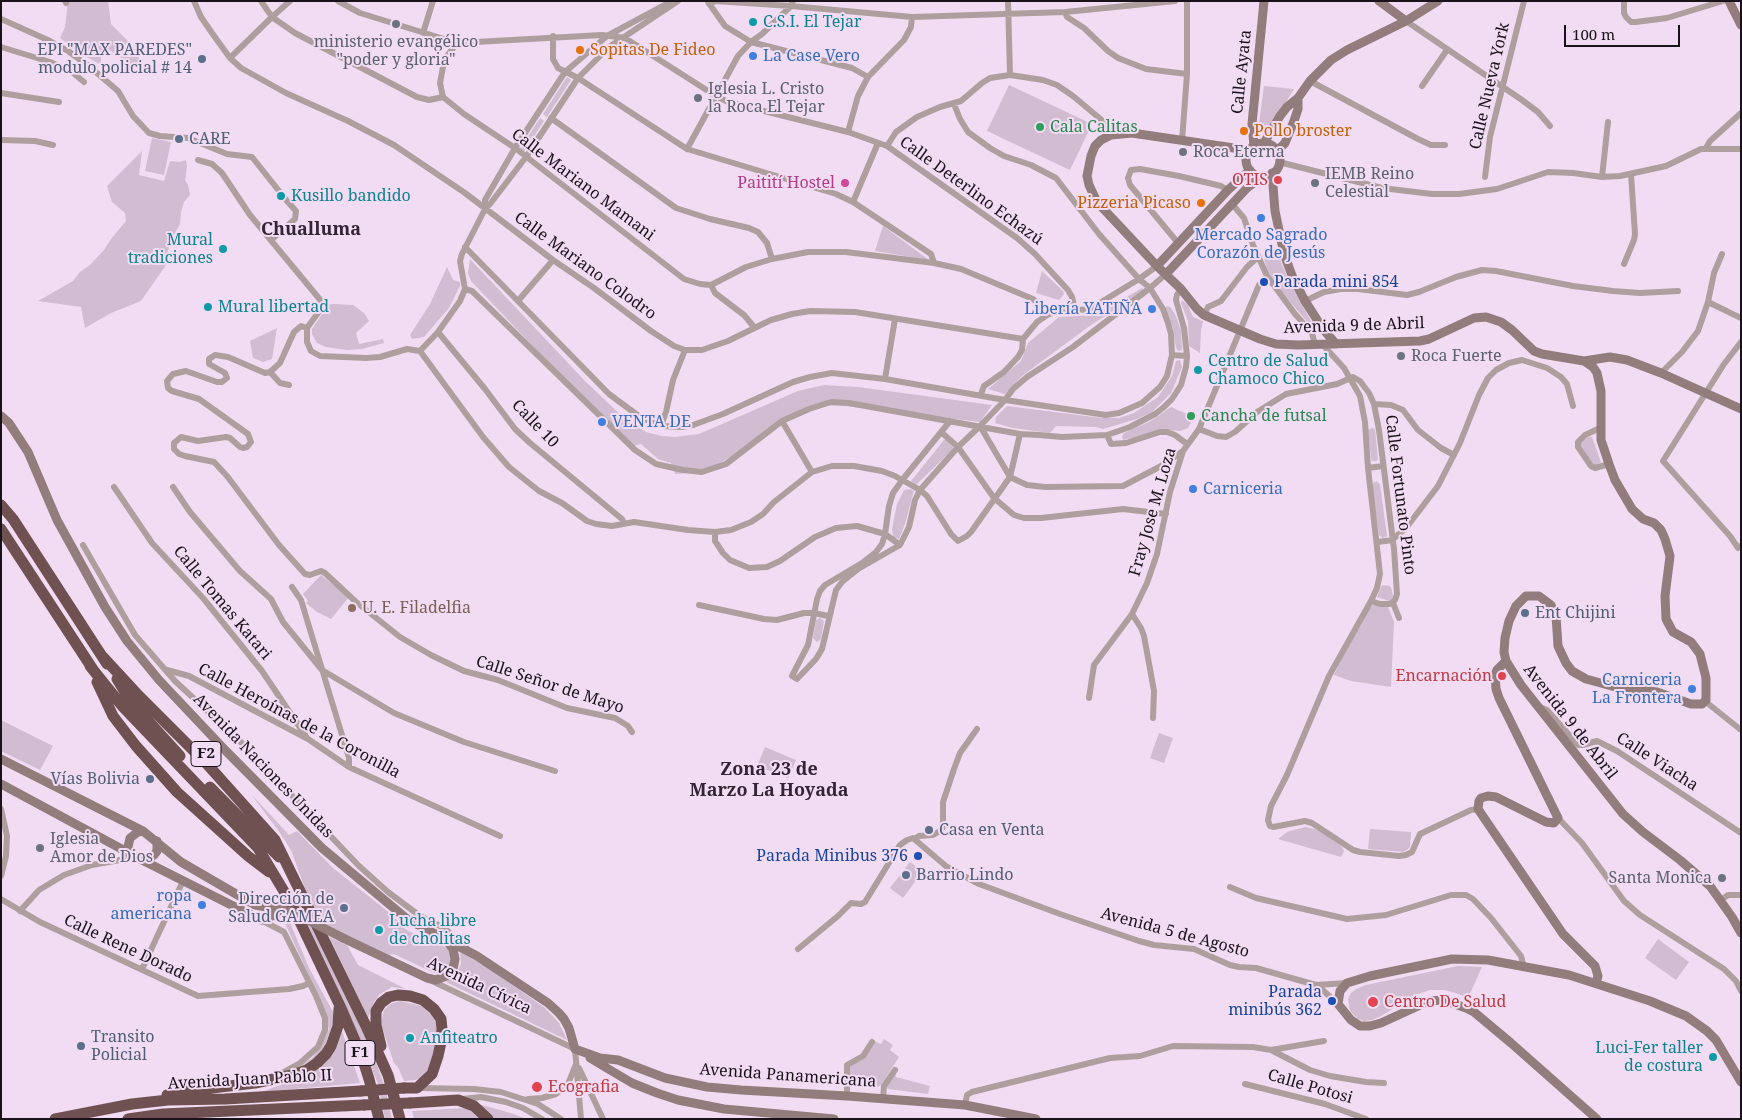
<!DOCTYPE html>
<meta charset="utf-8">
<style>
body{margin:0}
#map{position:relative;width:1742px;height:1120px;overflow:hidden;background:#f2dcf3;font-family:"Noto Serif",serif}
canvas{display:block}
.frame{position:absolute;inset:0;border:2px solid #1a121a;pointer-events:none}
.scale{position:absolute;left:1564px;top:25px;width:116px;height:22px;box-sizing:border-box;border:2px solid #1a121a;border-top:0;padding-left:6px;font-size:15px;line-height:18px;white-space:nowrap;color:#1a121a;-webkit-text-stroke:4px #f2dcf3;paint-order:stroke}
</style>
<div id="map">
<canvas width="1742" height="1120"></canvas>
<div class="frame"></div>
<div class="scale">100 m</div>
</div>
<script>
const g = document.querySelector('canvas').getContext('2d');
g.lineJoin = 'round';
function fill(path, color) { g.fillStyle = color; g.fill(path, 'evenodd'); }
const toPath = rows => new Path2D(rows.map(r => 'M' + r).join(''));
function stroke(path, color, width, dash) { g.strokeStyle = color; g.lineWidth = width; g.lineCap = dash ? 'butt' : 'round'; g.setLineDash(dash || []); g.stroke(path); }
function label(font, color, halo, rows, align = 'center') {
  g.font = font + ' "Noto Serif",serif'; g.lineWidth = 4; g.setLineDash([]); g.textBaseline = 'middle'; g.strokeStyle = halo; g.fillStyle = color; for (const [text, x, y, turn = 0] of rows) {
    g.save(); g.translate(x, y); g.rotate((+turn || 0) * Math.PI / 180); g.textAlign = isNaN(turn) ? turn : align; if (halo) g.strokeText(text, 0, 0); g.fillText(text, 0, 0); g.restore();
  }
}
const green = toPath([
 [68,1,108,1,111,24,133,46,141,62,131,64,108,49,101,57,101,65,80,53,60,38,65,27],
 [567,77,571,80,547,117,543,114],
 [1009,85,1092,124,1070,170,987,131],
 [1264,86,1294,89,1268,131,1258,131],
 [540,118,544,121,524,152,520,149],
 [152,138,171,142,164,175,145,171],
 [142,151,139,175,164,181,170,161,180,162,186,160,187,166,185,180,188,185,190,195,184,202,181,212,180,224,171,240,167,254,168,262,141,301,111,313,85,328,81,307,38,301,73,281,80,272,90,265,104,250,111,239,126,221,125,213,112,202,107,186],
 [883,226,929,260,875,251],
 [1278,255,1289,281,1311,321,1309,324,1275,284,1267,269,1264,259],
 [470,259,585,381,626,420,646,432,662,436,675,437,699,434,798,391,824,385,858,387,992,405,980,422,845,406,827,405,803,414,773,428,709,471,675,474,671,463,658,459,641,444,632,446,544,358,471,281,468,273],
 [447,267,453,280,460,282,460,286,449,308,424,337,412,339,410,335,430,304],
 [1042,271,1063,291,1064,294,1059,300,1036,293],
 [1142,288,1145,291,1091,325,1022,376,1005,394,988,389,1021,361,1028,343,1059,317,1096,315],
 [1182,300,1188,305,1193,317,1203,321,1201,330,1200,353,1189,346,1188,321,1181,303],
 [334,304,353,305,364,313,369,321,356,333,359,344,383,339,384,343,362,349,347,350,326,347,317,343,312,334,312,329,324,311,325,305],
 [1167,306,1170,307,1175,314,1181,330,1182,350,1178,351,1176,348,1173,328,1165,308],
 [277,328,272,359,263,362,253,358,250,341],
 [1180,360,1182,367,1171,393,1152,412,1137,419,1103,429,1096,427,1056,426,1050,433,1013,428,995,423,996,417,1007,406,1102,418,1119,418,1134,413,1158,397,1172,376,1176,361],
 [1171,407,1194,417,1188,428,1180,431,1170,430,1123,440,1122,436,1124,433,1149,422],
 [1372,428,1375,429,1378,460,1375,461,1372,461,1371,458,1368,430],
 [1589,437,1592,437,1601,462,1595,466,1594,466,1581,448,1581,441],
 [944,440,947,440,953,447,951,451,916,485,911,481],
 [1376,481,1380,484,1387,536,1383,538,1379,535,1372,484],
 [911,489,914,491,913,494,905,524,899,539,893,537,892,529,897,504,904,490],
 [321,575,349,597,331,619,317,612,306,603,308,601,303,594],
 [1383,585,1390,586,1392,590,1393,598,1389,601,1377,597,1381,587],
 [1375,604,1388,607,1394,622,1391,687,1351,681,1334,675,1346,649,1363,622,1369,608],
 [820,618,824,621,821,639,817,642,813,638,816,620],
 [1,720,53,746,40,770,1,751],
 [1159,733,1173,738,1164,763,1150,758],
 [765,747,796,760,788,778,757,766],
 [251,794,289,835,297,831,333,868,391,914,405,929,431,943,439,943,448,949,451,956,451,964,445,971,437,974,432,972,394,954,388,955,321,924,307,894,291,850,280,833],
 [1305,827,1315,829,1322,832,1342,847,1344,851,1341,857,1278,839,1287,832],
 [1370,829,1411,832,1410,847,1404,852,1368,849],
 [910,862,923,871,903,898,890,888],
 [300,899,372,1051,384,1085,392,1119,385,1119,378,1084,366,1053,295,901],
 [286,913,309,968,333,1012,334,1021,322,1054,302,1069,300,1066,312,1058,319,1049,329,1029,323,1007,284,921],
 [329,937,347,945,358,965,406,989,392,987,380,994,374,1002,368,1018],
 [1658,939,1689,962,1676,980,1645,958],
 [460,952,487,967,545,1008,559,1023,567,1040,446,982,457,972,461,964],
 [1458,966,1482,967,1468,998,1456,993,1444,990,1430,990,1415,995,1381,1016,1372,1020,1364,1021,1358,1019,1350,1011,1348,999,1351,993,1356,989,1366,985],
 [400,1001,422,1006,431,1014,436,1022,437,1033,436,1048,428,1070,422,1078,415,1080,404,1081,398,1067,394,1063,381,1024,384,1010,390,1004],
 [342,1031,360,1083,261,1092,312,1074,326,1062],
 [884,1039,893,1045,890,1050,899,1057,881,1085,878,1087,852,1086,849,1068,851,1066,874,1041,881,1044],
 [895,1074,896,1077,930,1086,928,1094,888,1089,886,1086],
 [478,1104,514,1114,526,1119,492,1119],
 [465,1108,474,1112,482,1119,414,1119,412,1111]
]);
const street = toPath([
 [65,1,66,3],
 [194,1,201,17,212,33,230,58,241,68,286,93,348,121,394,145,465,193,553,260,594,288,651,331,674,346,685,350,702,350,728,341,771,320,792,314,810,311,855,312,1023,339],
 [261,1,272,17,295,33,417,97,429,100,443,97],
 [338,1,360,13,457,43,602,35,625,38,716,96,728,102,848,132,887,146,1017,238,1035,254,1068,290,1072,297,1075,310],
 [1008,1,1010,75],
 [1624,1,1624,13,1626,17,1631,22,1636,22,1667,18,1723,1],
 [708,2,725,26,751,42,852,68,868,77],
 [709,4,715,1,791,6,912,17,1065,12,1175,1],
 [1065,12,1067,17,1084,28,1108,51,1118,58,1146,69,1187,74],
 [1,19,50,41,68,51,90,67,118,91,133,116,149,133,160,136,188,138,227,154,252,157,287,201,296,211,295,219,271,240],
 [1406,21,1522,100,1538,112,1550,126],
 [423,33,433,1],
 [553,36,553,59,558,68,578,78,687,149,836,194,853,202,931,254,934,263],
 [457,43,447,56,443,67,440,83,443,97,464,114,515,148,684,279,700,284,711,285,746,267,772,259,808,252,846,252,934,263,961,269,1033,299,1043,308,1047,315],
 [1,47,50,62,72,72,84,82],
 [230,58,272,17,290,1],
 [1310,81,1418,139,1431,145,1445,145],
 [1422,86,1447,50],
 [1,93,59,102],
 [551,118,676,208,710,219,749,228,758,232,767,243,772,259],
 [848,132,858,96,868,77,904,40,911,27,912,17],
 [1,140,35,141,53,145],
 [1182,141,1187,74,1187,1],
 [887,146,896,132,917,117,940,107,961,101,982,83,990,78,1010,75,1043,80,1057,85,1073,96,1104,122,1111,135],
 [1706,148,1710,141,1741,113],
 [687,149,738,56,751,42,762,34,791,6,793,1],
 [198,160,212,164,222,173,250,215,322,302,323,306,307,328],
 [1279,162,1382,188,1432,194,1459,194,1497,189,1548,172,1573,173,1602,177,1620,176,1666,166,1701,149,1741,149],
 [1485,177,1490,137,1524,1],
 [1602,177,1608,122],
 [853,202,878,143],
 [1232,204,1244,218,1253,245,1267,276,1295,314,1312,333,1315,345],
 [485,209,485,200,515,148,565,72,607,36,672,1],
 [1178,243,1130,185,1128,178,1131,170,1140,169,1179,176,1221,186,1228,190],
 [465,247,609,394,640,417,661,426,682,427,693,425,723,414,793,382,810,377,832,373,885,379,1005,400,1106,415,1119,413,1142,403,1160,387,1167,376,1172,355,1171,334,1168,323,1163,309,1150,288,1139,279,1099,234,1056,178,1031,165,1004,156,990,148,968,132,960,119,954,104],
 [1624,264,1634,240,1635,234,1631,174],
 [711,285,715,293,744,315,754,327],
 [465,289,472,291,635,450,656,464,683,470,702,472,726,464,782,421,809,409,831,402,849,403,1020,434,1039,435,1062,437,1107,435,1130,427,1155,414,1164,407,1172,399,1181,385,1186,367,1187,356,1184,328,1176,300,1177,295,1181,289],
 [518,301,553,260],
 [1305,301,1324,292,1341,289,1358,289,1407,295,1419,292,1456,277,1482,270,1496,271,1573,286,1613,291,1640,293,1678,291],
 [1708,302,1741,318],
 [1204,315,1208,307,1221,301,1247,267,1258,257],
 [438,332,485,389,515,429,530,443,622,519,624,523],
 [1741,342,1724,364,1663,461,1730,536,1738,548,1741,546],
 [1323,345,1344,368,1360,396,1365,422,1368,468,1380,574,1377,588,1371,601,1329,676,1287,775,1271,806,1268,820,1270,826,1273,827,1305,821,1312,823,1353,850,1360,852,1399,856,1406,855,1412,852,1420,834,1471,810,1478,809],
 [420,351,483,437,509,467,539,491,562,503,587,521,596,524,612,526,634,522,688,530,715,532,731,530,751,522,763,514,774,502,812,472,832,466,854,466,882,471,895,476,920,490,927,496,951,534,958,541,967,536,971,532,1010,477,1020,434],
 [1172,355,1187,356],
 [270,372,280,383,289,385],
 [1661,373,1682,352,1698,331,1708,302,1714,273,1722,254],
 [885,379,895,319],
 [981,394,984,386,1004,372,1018,357,1022,350,1023,339,1037,322,1047,315,1056,312,1090,309,1139,279,1157,266],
 [1374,404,1391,405,1403,410,1418,430,1441,448,1454,455],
 [782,421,812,472],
 [950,421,903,479,893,493,889,506,885,534,882,544,876,552,862,563,825,585,820,591,817,599,808,645,792,676,797,679,816,659,822,649,836,590,842,582,858,569,900,545,909,527,915,500,920,490,958,447,980,426,1005,400,1013,389,1027,377,1073,347,1150,288,1166,274],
 [661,426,666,412,673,380,685,350],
 [980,426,1010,477,1027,485,1045,487,1123,486,1161,466,1183,451],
 [1600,428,1585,435,1578,442,1578,447,1591,466,1595,468,1609,464],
 [1199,429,1217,436,1226,437,1235,432,1257,412,1286,394,1337,384,1353,377,1360,381,1369,393,1374,404,1379,430,1394,549,1397,594,1395,600,1390,604,1380,604,1371,601],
 [941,432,958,447,994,498,1014,515,1024,518,1041,518,1123,509,1166,514],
 [1107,435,1111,444,1126,443,1160,432,1167,432,1175,435,1187,444],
 [1368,468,1383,466],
 [114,487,152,543,203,598,262,671,307,738],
 [173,487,190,512,240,571,271,599,283,622,322,670,394,713,464,742,555,771],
 [715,532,715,541,723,553,730,560,749,568,767,567,780,561,815,537,836,528,857,526,885,534,900,545],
 [1378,542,1392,540,1406,528,1438,486,1460,443,1479,395,1488,378,1496,370,1509,363,1522,360,1547,368,1561,377,1567,384,1573,406],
 [83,545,135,635,175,681,245,746,359,866,388,892,420,916,444,928,466,947],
 [292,587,301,600,349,758,349,767],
 [1393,603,1399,618],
 [699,605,764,619,777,620,804,613,814,613,828,616],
 [1132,614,1141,628,1144,636,1154,691,1153,718],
 [167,670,189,676,308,739,349,767,500,836],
 [1089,698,1094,665,1132,614,1147,583,1157,554,1170,492,1183,451,1199,429,1259,285,1267,276],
 [1706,702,1741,730],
 [1540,707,1547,710,1578,745,1583,745,1597,741,1617,751,1741,833],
 [632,732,628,726,615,718,567,708,498,680,464,671,431,655,400,637,355,601,325,573,321,571,310,575,305,574,279,545,227,476,214,462,185,456,179,454,174,449,174,443,181,437,198,441,226,437,230,438,240,447,243,448,247,447,251,442,248,434,199,399,172,391,168,388,167,381,173,374,186,371,217,382,222,382,227,378,225,373,209,364,209,359,215,355,228,357,265,373,270,372,280,363,294,332,301,326,307,328,307,342,311,351,320,356,366,358,380,357,407,349,420,351,438,332,460,301,465,289,460,261,462,254,485,209,490,204,526,157,578,78,609,47,678,1],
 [1,809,7,836,6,856,1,876],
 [1558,818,1582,843,1624,901,1640,915,1724,969,1736,981,1741,991],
 [915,839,919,836,933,835,940,831,943,827,943,802,954,769,960,753,977,729],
 [1230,887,1256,898,1347,919,1386,915,1451,895,1466,895,1473,899,1491,918,1521,956,1524,967],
 [1,899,40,922,198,996,289,989,303,986,309,983],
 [1721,900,1728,895,1741,895],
 [20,911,39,890,64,875,92,865,137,857],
 [261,920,284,932,316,996,325,1018,325,1030,318,1047,300,1063,282,1073],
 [798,949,838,916,851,903,861,904,865,902,900,845,907,840,913,838,947,867,979,884,1060,914,1139,941,1154,945,1194,949,1230,965,1239,967,1256,968,1316,985,1347,983],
 [142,969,183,881],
 [432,981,575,1049,581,1119],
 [1317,985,1338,1004],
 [1271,1050,1310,1070,1330,1076,1366,1082,1384,1083],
 [579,1068,603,1119],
 [1245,1084,1325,1104,1366,1119],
 [419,1088,474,1089,501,1092,538,1104,561,1119],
 [847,1096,847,1065,863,1056,872,1042],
 [462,1099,481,1097,506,1102,523,1108,542,1119],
 [528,1099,542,1098,556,1094,568,1084,576,1064],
 [883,1099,884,1086,895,1070],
 [965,1105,967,1095,972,1092,1110,1058,1140,1056,1173,1046,1253,1047,1271,1050,1324,1041]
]);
const secondary = toPath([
 [1379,1,1406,21],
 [1729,1,1741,25],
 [1264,143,1280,116,1287,107,1298,98,1310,81,1331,60,1347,50,1406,21,1438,1],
 '1246 160a17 17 0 1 1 34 0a17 17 0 1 1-34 0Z',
 [1254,146,1252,124,1264,1],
 [1277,151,1285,143,1294,121,1298,109,1298,98],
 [1247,154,1234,148,1132,133,1111,135,1101,140,1095,146,1091,156,1087,176,1089,185,1097,202,1157,266,1181,289,1197,309,1204,315,1260,339,1276,344,1298,345,1420,341,1429,339,1474,318,1486,317,1501,322,1512,330,1534,351,1542,354,1584,361,1593,367,1597,373,1601,391,1601,440,1609,464,1615,480,1632,509,1643,519,1654,523,1661,530,1665,539,1670,556,1665,596,1666,619,1673,632,1691,642,1700,654,1706,678,1706,700,1702,704,1691,704,1657,692,1619,688,1586,679,1572,671,1566,663,1558,646,1556,616,1551,605,1539,596,1526,596,1516,606,1509,621,1505,638,1504,652,1506,661,1521,685,1623,814,1643,832,1680,860,1710,886,1732,917,1741,933],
 [1272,173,1275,211,1284,254,1293,278,1305,301,1323,329,1336,344],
 [1157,266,1228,190,1250,170],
 [1166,274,1248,187,1263,176],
 [1584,361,1610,357,1627,360,1661,373,1741,409],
 [1,416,9,423,28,452,57,520,105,607,127,641,159,680,226,751,322,848,407,919,477,956,548,1003,559,1013,564,1019,569,1028,575,1049],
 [1506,661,1497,670,1495,675,1496,689,1499,698,1558,818,1554,823,1546,822,1496,797,1488,796,1481,798,1479,801,1478,809,1563,934,1595,966,1598,976,1596,983],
 [1,759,143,831,181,862,255,905,290,911],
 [1,784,142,860,261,920,286,911],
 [130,853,128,847,130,838,138,832,143,831],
 [142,860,150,858,154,855,157,851,157,841],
 [343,938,427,978,436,980,446,976,453,969,455,959,453,949,447,941],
 [575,1049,600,1058,618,1060,665,1078,707,1087,741,1090,847,1096,965,1105,1036,1119],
 [590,1058,632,1083,657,1093,678,1100,724,1109,834,1119],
 [1597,1119,1511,1043,1474,1012,1466,1008,1443,1000,1429,1001,1381,1023,1370,1026,1360,1026,1351,1020,1338,1004,1340,991,1347,983,1370,976,1452,959,1488,960,1569,975,1650,1001,1686,1016,1707,1031,1716,1040,1741,1082]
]);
const highway = toPath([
 [1,505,13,519,107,664],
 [1,529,94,671],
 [103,657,139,696,207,764,275,840,366,1026,388,1075,400,1119],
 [90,666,123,707,258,848,291,903,340,1006,362,1057,369,1079,379,1119],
 [117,679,131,702,180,756],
 [97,682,113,716,136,746,177,792,248,856,269,872],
 [210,787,279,857],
 [381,1046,376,1025,376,1011,381,1003,389,997,398,995,410,996,423,1000,434,1009,441,1019,442,1029,441,1042,438,1056,432,1074,417,1088,404,1088],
 [167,1095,186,1091,255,1083,292,1075,307,1070,317,1063,326,1054,331,1046,338,1026,339,1008],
 [410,1103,458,1100,474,1106,488,1119],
 [55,1119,132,1104,168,1100,225,1099,361,1091],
 [128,1119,163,1114,364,1105]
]);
const secondaryBridge = toPath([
 [290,911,343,938]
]);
const highwayBridge = toPath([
 [361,1091,404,1088],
 [364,1105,410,1103]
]);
const markers = [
 [753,22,5,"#0f9aa8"],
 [396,24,5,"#6b7280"],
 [580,50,5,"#e8710a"],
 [753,56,5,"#3f7fe0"],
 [202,59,5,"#5c6f8a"],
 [698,98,5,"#6b7280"],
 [1040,127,5,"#2e9e5b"],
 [1244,131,5,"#e8710a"],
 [179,139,5,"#5c6f8a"],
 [1183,152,5,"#6b7280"],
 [1278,180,5,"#e0444e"],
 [845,183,5,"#d1479c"],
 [1315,183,5,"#6b7280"],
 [281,196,5,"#0f9aa8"],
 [1201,203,5,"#e8710a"],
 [1261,218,5,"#3f7fe0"],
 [223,249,5,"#0f9aa8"],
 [1264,282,5,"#1a4fb4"],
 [208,307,5,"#0f9aa8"],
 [1152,309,5,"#3f7fe0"],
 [1401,356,5,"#6b7280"],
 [1198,370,5,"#0f9aa8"],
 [1191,416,5,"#2e9e5b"],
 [602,422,5,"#3f7fe0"],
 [1193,489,5,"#3f7fe0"],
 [352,608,5,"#8d6e63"],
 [1525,613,5,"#5c6f8a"],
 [1502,676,5,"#e0444e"],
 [1692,689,5,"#3f7fe0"],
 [150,779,5,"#5c6f8a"],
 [929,830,5,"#5c6f8a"],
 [40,848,5,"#6b7280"],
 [918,856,5,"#1a4fb4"],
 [906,875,5,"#5c6f8a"],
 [1722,878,5,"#6b7280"],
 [202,905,5,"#3f7fe0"],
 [344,908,5,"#5c6f8a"],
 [379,930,5,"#0f9aa8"],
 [1332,1001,5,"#1a4fb4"],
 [1373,1002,6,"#e0444e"],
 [410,1038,5,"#0f9aa8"],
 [81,1046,5,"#5c6f8a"],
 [1713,1057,5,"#0f9aa8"],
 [537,1087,6,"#e0444e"]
];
const shields = [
 [206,754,30],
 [360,1053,30]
];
const shieldNames = [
 ["F2",206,754],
 ["F1",360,1053]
];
const cultureNames = [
 ["C.S.I. El Tejar",763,22],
 ["Kusillo bandido",291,196],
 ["Mural",213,240,"right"],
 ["tradiciones",213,258,"right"],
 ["Mural libertad",218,307],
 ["Centro de Salud",1208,361],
 ["Chamoco Chico",1208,379],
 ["Lucha libre",389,921],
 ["de cholitas",389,939],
 ["Anfiteatro",420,1038],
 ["Luci-Fer taller",1703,1048,"right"],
 ["de costura",1703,1066,"right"]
];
const worshipNames = [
 ["ministerio evangélico",396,42,"center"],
 ["\"poder y gloria\"",396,60,"center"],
 ["Iglesia L. Cristo",708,89],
 ["la Roca El Tejar",708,107],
 ["Roca Eterna",1193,152],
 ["IEMB Reino",1325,174],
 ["Celestial",1325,192],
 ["Roca Fuerte",1411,356],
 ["Iglesia",50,839],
 ["Amor de Dios",50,857],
 ["Santa Monica",1712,878,"right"]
];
const serviceNames = [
 ["EPI \"MAX PAREDES\"",192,50,"right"],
 ["modulo policial # 14",192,68,"right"],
 ["CARE",189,139],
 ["Ent Chijini",1535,613],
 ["Vías Bolivia",140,779,"right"],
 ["Casa en Venta",939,830],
 ["Barrio Lindo",916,875],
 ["Dirección de",334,899,"right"],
 ["Salud GAMEA",334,917,"right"],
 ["Transito",91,1037],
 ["Policial",91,1055]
];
const foodNames = [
 ["Sopitas De Fideo",590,50],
 ["Pollo broster",1254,131],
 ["Pizzeria Picaso",1191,203,"right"]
];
const shopNames = [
 ["La Case Vero",763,56],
 ["Mercado Sagrado",1261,235,"center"],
 ["Corazón de Jesús",1261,253,"center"],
 ["Libería YATIÑA",1142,309,"right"],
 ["VENTA DE",612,422],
 ["Carniceria",1203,489],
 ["Carniceria",1682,680,"right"],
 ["La Frontera",1682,698,"right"],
 ["ropa",192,896,"right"],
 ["americana",192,914,"right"]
];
const streetNames = [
 ["Calle Ayata",1242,72,-84],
 ["Calle Nueva York",1490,86,-77],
 ["Calle Mariano Mamani",583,185,37],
 ["Calle Deterlino Echazú",971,191,36],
 ["Calle Mariano Colodro",585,266,36],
 ["Avenida 9 de Abril",1354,326,-2],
 ["Calle 10",535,424,46],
 ["Calle Fortunato Pinto",1400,495,83],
 ["Fray Jose M. Loza",1153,512,-74],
 ["Calle Tomas Katari",222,603,50],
 ["Calle Señor de Mayo",550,685,18],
 ["Calle Heroínas de la Coronilla",299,721,28],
 ["Avenida 9 de Abril",1570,722,52],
 ["Calle Viacha",1657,762,33],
 ["Avenida Naciones Unidas",263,766,46],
 ["Avenida 5 de Agosto",1175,933,15],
 ["Calle Rene Dorado",128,949,25],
 ["Avenida Cívica",479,986,25],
 ["Avenida Panamericana",788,1076,4],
 ["Avenida Juan Pablo II",250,1080,-3],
 ["Calle Potosi",1310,1087,16]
];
const leisureNames = [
 ["Cala Calitas",1050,127],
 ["Cancha de futsal",1201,416]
];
const healthNames = [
 ["OTIS",1268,180],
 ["Encarnación",1492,676],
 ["Centro De Salud",1384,1002,"left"],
 ["Ecografia",548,1087,"left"]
];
const hotelNames = [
 ["Paitití Hostel",835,183]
];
const transitNames = [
 ["Parada mini 854",1274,282,"left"],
 ["Parada Minibus 376",908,856],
 ["Parada",1322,992],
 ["minibús 362",1322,1010]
];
const educationNames = [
 ["U. E. Filadelfia",362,608]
];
const neighbourhoodNames = [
 ["Chualluma",311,230],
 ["Zona 23 de",769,770],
 ["Marzo La Hoyada",769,791]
];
fill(green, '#d1bcd2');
stroke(street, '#ae9f9e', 6);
stroke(secondary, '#937d7c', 9);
stroke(highway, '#6e5150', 11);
stroke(secondaryBridge, '#937d7c', 9);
stroke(highwayBridge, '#6e5150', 11);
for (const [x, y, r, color] of markers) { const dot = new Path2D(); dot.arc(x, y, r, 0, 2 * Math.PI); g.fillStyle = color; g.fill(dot); stroke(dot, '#f2dcf3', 2); }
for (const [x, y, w] of shields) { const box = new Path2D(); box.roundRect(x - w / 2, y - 12.5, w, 25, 4); g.fillStyle = '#f2dcf3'; g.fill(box); stroke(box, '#1a121a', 1); }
label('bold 15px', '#1a121a', null, shieldNames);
label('16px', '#0d838f', '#f2dcf3', cultureNames, 'left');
label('16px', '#5b616d', '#f2dcf3', worshipNames, 'left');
label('16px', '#4e5e75', '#f2dcf3', serviceNames, 'left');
label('16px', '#c56008', '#f2dcf3', foodNames, 'left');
label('16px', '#366cbe', '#f2dcf3', shopNames, 'left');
label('16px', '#1a121a', '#f2dcf3', streetNames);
label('16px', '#27864d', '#f2dcf3', leisureNames, 'left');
label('16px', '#be3a42', '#f2dcf3', healthNames, 'right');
label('16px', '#b23c85', '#f2dcf3', hotelNames, 'right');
label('16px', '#164399', '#f2dcf3', transitNames, 'right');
label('16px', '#785e54', '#f2dcf3', educationNames, 'left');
label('bold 18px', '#342334', '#f2dcf3', neighbourhoodNames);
</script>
